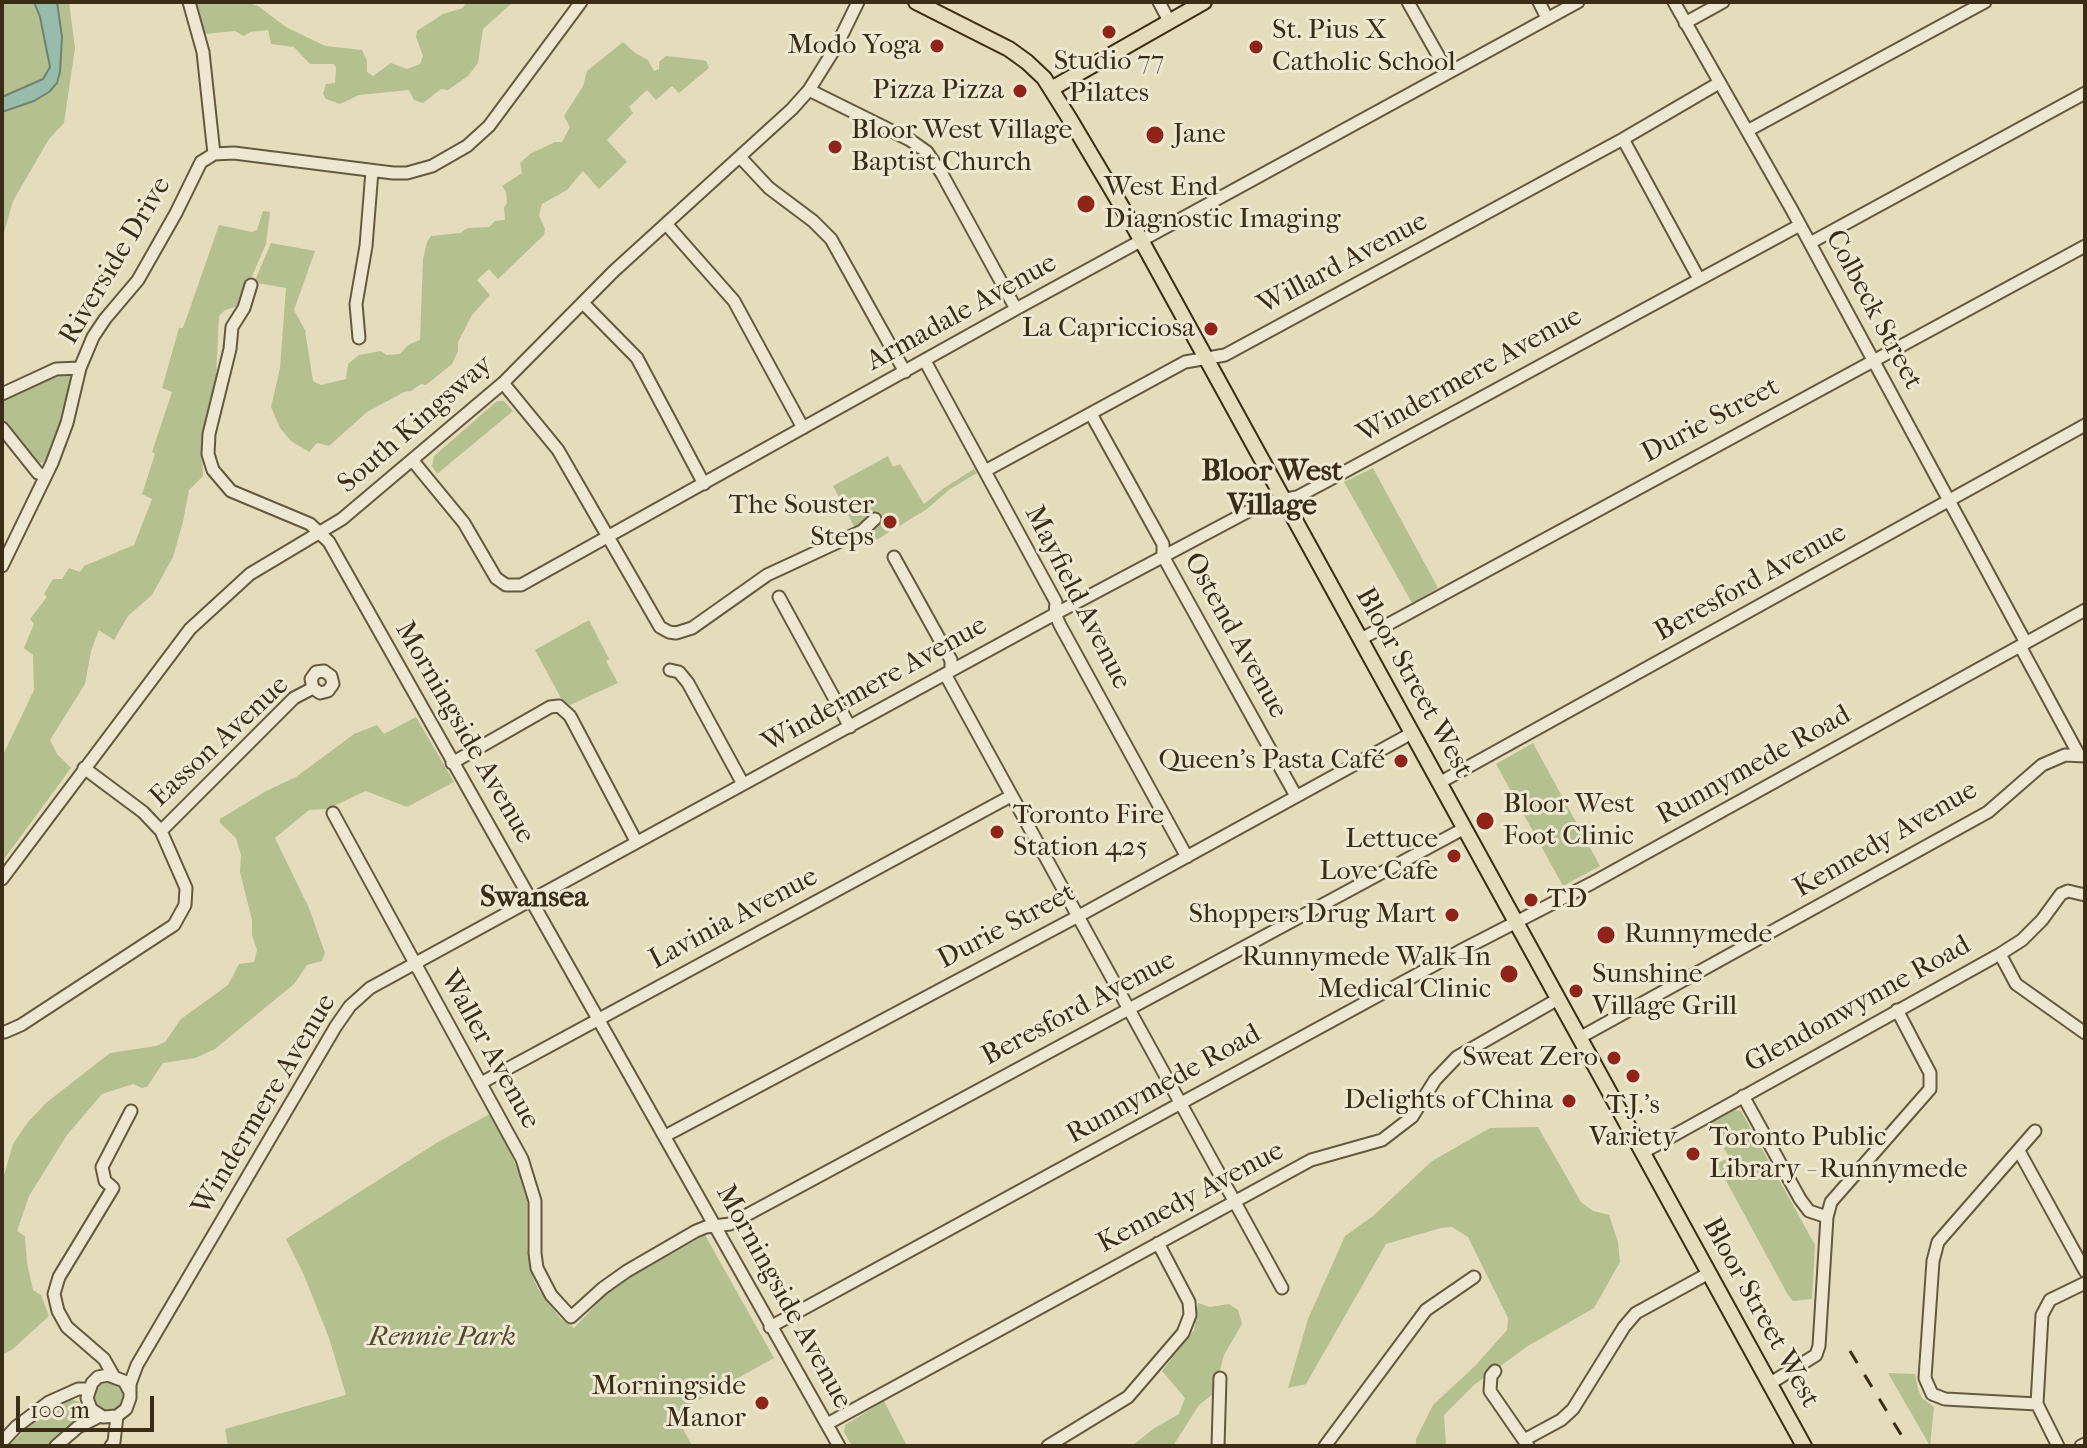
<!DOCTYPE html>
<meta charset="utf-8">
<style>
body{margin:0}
#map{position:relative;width:2087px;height:1448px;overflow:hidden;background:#e5dcbb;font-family:"IM FELL French Canon",serif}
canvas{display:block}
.frame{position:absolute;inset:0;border:4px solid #3b2c16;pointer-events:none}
.scale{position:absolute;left:16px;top:1396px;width:138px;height:36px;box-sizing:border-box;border:4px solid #3b2c16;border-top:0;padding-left:10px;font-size:24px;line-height:28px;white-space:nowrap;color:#3b2c16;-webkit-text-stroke:6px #eee8d3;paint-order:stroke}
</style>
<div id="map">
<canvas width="2087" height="1448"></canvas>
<div class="frame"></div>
<div class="scale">100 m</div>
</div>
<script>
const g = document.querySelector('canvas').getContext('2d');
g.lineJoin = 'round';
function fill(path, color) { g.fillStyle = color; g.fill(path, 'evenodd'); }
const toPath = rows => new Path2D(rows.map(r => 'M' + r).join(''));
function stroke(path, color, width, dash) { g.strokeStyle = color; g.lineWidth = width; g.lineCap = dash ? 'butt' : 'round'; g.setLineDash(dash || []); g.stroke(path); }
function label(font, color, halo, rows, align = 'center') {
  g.font = font + ' "IM FELL French Canon",serif'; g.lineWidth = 6; g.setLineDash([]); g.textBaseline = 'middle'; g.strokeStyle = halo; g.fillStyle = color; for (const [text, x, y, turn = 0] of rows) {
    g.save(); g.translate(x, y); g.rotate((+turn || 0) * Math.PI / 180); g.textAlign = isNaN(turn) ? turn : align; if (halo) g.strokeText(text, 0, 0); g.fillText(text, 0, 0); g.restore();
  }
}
const green = toPath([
 [2,2,69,2,75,48,64,123,49,139,13,201,2,239],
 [195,2,246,2,258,6,286,27,325,46,362,50,367,61,367,72,373,76,391,63,407,69,420,64,423,56,416,37,417,31,443,14,463,8,466,2,513,2,483,29,478,63,468,76,448,90,441,89,423,103,414,100,409,90,359,95,340,104,326,99,323,94,326,84,335,83,336,67,333,64,310,64,294,47,271,44,268,30,250,32,244,36,235,31,205,34],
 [623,42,635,53,648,60,654,71,659,69,659,62,666,56,701,60,706,61,709,68,679,93,672,86,656,100,647,90,629,107,633,113,607,140,627,162,599,189,583,171,567,190,542,204,539,215,545,229,544,235,498,279,489,269,477,280,490,295,472,315,458,342,458,351,452,364,426,385,421,384,411,391,404,392,367,412,329,446,317,443,309,452,291,441,280,428,271,407,280,368,286,288,257,283,256,278,271,243,315,251,294,310,305,330,313,381,321,385,346,379,348,364,359,355,381,351,386,355,400,354,408,345,420,340,423,259,427,242,431,236,460,233,468,228,489,227,495,221,505,220,504,208,507,203,506,192,502,186,522,173,520,163,530,154,555,142,562,142,570,127,564,116,583,86,587,71],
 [263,211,270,212,266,244,239,306,225,310,219,316,216,379,202,439,203,476,189,490,183,522,173,557,152,595,128,616,114,640,99,630,91,651,85,684,50,740,57,754,71,768,2,862,2,757,34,690,33,655,24,648,34,624,30,619,47,597,44,594,53,579,62,579,69,568,80,572,84,566,134,545,152,499,142,494,155,454,152,452,172,392,162,388,179,328,183,328,219,225,252,232,257,230],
 [64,371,73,376,69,406,49,459,42,463,37,462,2,417,2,399],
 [497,401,504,401,513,411,437,474,432,466,434,456],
 [888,456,893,467,900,464,924,504,944,488,974,469,977,473,950,489,927,509,865,547,833,486],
 [1373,468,1438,588,1412,603,1344,482],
 [589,620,609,659,606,661,618,683,570,705,562,700,535,650],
 [416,717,454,782,407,807,366,791,327,809,309,810,275,838,309,908,325,953,322,961,307,965,294,984,215,1049,195,1058,163,1063,147,1087,142,1088,133,1084,102,1094,67,1135,29,1196,17,1231,25,1236,27,1263,33,1290,41,1295,49,1316,13,1349,2,1355,2,1182,13,1144,28,1122,46,1103,110,1053,156,1046,165,1042,181,1019,228,985,239,964,254,962,257,950,252,935,252,920,240,872,241,855,236,838,220,823,220,819,266,791,296,777,354,734,377,725,384,734],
 [1533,743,1600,866,1563,886,1496,764],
 [1734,1110,1741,1111,1815,1245,1812,1299,1793,1301,1788,1295,1717,1164,1729,1157,1709,1124],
 [490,1114,509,1149,522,1181,527,1200,527,1249,533,1278,538,1289,560,1318,574,1328,612,1288,705,1235,774,1358,675,1413,692,1446,228,1446,225,1429,346,1395,329,1338,304,1275,286,1239,438,1142],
 [1538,1127,1581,1202,1593,1211,1609,1215,1618,1242,1620,1262,1594,1308,1528,1346,1474,1385,1444,1415,1446,1446,1416,1446,1416,1439,1433,1405,1475,1366,1507,1330,1508,1318,1468,1237,1452,1227,1441,1228,1386,1244,1306,1384,1288,1388,1308,1319,1345,1236,1373,1216,1432,1161,1490,1128],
 [1198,1303,1210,1307,1229,1304,1238,1310,1242,1324,1224,1355,1214,1393,1199,1405,1173,1446,1132,1446,1153,1429,1179,1414,1185,1398,1162,1371,1194,1330],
 [1888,1373,1915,1374,1918,1389,1922,1398,1934,1407,1930,1446],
 '93 1396a15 15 0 1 1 30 0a15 15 0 1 1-30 0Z',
 [70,1399,80,1402,76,1420,47,1446,8,1446,35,1421],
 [884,1401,907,1446,852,1446,844,1432,845,1425]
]);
const water = toPath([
 [34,2,57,2,62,37,60,72,57,83,49,92,34,101,2,112,2,97,43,79,50,67,40,17,34,2]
]);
const minor = toPath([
 [189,2,203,52,214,154],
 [1159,2,1169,21],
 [1408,2,1448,73],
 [1539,2,1547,18],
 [1674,2,1792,210,2026,643],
 [1685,23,1723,2],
 [809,90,910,140,927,152,942,174,1016,309],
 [1747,131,1985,2],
 [1623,139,1699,279],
 [740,157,769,188,813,221,831,239,905,372],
 [667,225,734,301,803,428],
 [1810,243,2085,93],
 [251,285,244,308,232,327,230,349,209,434,208,454,213,470,231,491,310,524,329,542,839,1446],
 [583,303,637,358,704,484],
 [359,338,356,304,366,246,372,171],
 [925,361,1056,602,1055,614,1060,625,1187,857],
 [503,383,558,450,660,627,669,632,676,633,692,628,767,575,862,531,875,519],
 [2,394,56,369,80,368],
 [1091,414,1163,544,1163,556,1175,578,1296,796],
 [2,428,38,473,45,476],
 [413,461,464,523,496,578,506,585,521,585,1016,309,1578,2],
 [985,471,1185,362,1225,355,1623,139,1719,83],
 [894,557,951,660,951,670],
 [2,566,52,463,67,423,80,368,93,337,105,319,138,280,176,213,201,162,214,154,234,153,393,173,407,173,432,166,467,146,489,126,581,2],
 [779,597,850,727],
 [1361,639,2085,246],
 [2020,646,2079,755],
 [670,670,679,672,688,683,743,784],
 [945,674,1282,1288],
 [452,763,550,707,559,706,570,716,636,841],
 [1439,783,2085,425],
 [333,813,522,1159,535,1201,535,1253,537,1268,551,1295,571,1317,603,1288,627,1271,696,1231,706,1227,730,1224,1463,829],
 [161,831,294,698,313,688,320,693,328,691,333,684,331,676,324,671,316,672,311,679,313,688],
 [2,879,190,629,250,574,342,519,503,383,614,271,792,109,809,90,837,45,858,2],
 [2000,954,2016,984,2085,1033],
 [5,1032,21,1025,174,925,185,905,186,888,161,831,143,812,84,768],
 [1579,1038,1988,812,2042,765,2065,755,2085,756],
 [481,1083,1011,796],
 [1743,1096,1800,1199,1809,1211,1827,1217],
 [2035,1131,1938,1242,1933,1261,1925,1378,1932,1394,1945,1399,2037,1404],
 [665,1136,1086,912,1412,733],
 [2019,1151,2085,1271],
 [1642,1153,2000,954,2022,940,2042,920,2061,894,2068,891,2085,895],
 [770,1327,1460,951,1592,883,2085,610],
 [1495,1371,1491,1376,1490,1391,1528,1446],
 [113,1375,104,1359,67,1327,58,1311,54,1294,59,1277,113,1188,105,1181,102,1167,131,1111],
 [1769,1384,1816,1355,1819,1346,1827,1217,1831,1202,1930,1089,1930,1073,1897,1010],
 [130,1392,124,1381,108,1375,98,1377,92,1383,87,1398,91,1409,103,1417,117,1416,126,1409,130,1398,130,1384,137,1365,336,1026,350,1006,370,988,1055,614,1264,503,1297,497,1344,472,1800,225],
 [827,1424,1311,1160,1382,1140,1412,1117,1435,1080,1457,1057,1558,999],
 [1524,1440,1561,1420,1573,1409,1624,1327,1636,1313,1709,1273],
 [2,1442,16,1427,49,1402,78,1389,88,1389],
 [56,1446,78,1427,100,1416],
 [111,1446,114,1442,117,1416],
 [1048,1446,1128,1397,1183,1333,1190,1315,1189,1302,1158,1243],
 [1218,1446,1220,1378],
 [1325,1446,1426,1310,1474,1277],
 [2058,1446,2037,1404,2042,1315,2050,1300,2085,1283],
 [2081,1446,2085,1444]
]);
const major = toPath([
 [916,2,1009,49,1027,62,1044,78,1071,121,1135,229,1804,1446],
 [1051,89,1204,2]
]);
const rail = toPath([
 [1850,1351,1908,1446]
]);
const markers = [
 [1109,32,8,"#8f2418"],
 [937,46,8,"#8f2418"],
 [1256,47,8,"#8f2418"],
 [1020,91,8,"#8f2418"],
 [1155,135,10,"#8f2418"],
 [835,147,8,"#8f2418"],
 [1086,204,10,"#8f2418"],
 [1211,329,8,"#8f2418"],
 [890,522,8,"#8f2418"],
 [1401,761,8,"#8f2418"],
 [1485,821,10,"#8f2418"],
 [997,832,8,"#8f2418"],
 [1454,856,8,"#8f2418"],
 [1531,900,8,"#8f2418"],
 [1452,915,8,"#8f2418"],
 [1606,935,10,"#8f2418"],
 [1509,974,10,"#8f2418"],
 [1576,991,8,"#8f2418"],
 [1614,1058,8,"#8f2418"],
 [1633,1076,8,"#8f2418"],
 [1569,1101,8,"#8f2418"],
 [1693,1154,8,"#8f2418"],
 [762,1403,8,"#8f2418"]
];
const poiNames = [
 ["St. Pius X",1272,31,"left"],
 ["Catholic School",1272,63,"left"],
 ["Modo Yoga",921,46],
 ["Studio 77",1109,62,"center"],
 ["Pilates",1109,94,"center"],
 ["Pizza Pizza",1004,91],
 ["Bloor West Village",851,131,"left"],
 ["Baptist Church",851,163,"left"],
 ["Jane",1173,135,"left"],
 ["West End",1104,188,"left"],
 ["Diagnostic Imaging",1104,220,"left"],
 ["La Capricciosa",1195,329],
 ["The Souster",874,506],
 ["Steps",874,538],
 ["Queen's Pasta Café",1385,761],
 ["Bloor West",1503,805,"left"],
 ["Foot Clinic",1503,837,"left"],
 ["Toronto Fire",1013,816,"left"],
 ["Station 425",1013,848,"left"],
 ["Lettuce",1438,840],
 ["Love Cafe",1438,872],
 ["TD",1547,900,"left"],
 ["Shoppers Drug Mart",1436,915],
 ["Runnymede",1624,935,"left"],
 ["Runnymede Walk-In",1491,958],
 ["Medical Clinic",1491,990],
 ["Sunshine",1592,975,"left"],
 ["Village Grill",1592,1007,"left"],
 ["Sweat Zero",1598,1058],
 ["Delights of China",1553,1101],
 ["T.J.'s",1633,1106,"center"],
 ["Variety",1633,1138,"center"],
 ["Toronto Public",1709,1138,"left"],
 ["Library - Runnymede",1709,1170,"left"],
 ["Morningside",746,1387],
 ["Manor",746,1419]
];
const streetNames = [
 ["Riverside Drive",116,261,-59],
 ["Willard Avenue",1343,264,-28],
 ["Colbeck Street",1873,310,62],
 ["Armadale Avenue",962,313,-29],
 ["Windermere Avenue",1470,376,-29],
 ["Durie Street",1711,421,-28],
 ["South Kingsway",416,425,-41],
 ["Beresford Avenue",1751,583,-29],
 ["Mayfield Avenue",1077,598,63],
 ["Ostend Avenue",1235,636,61],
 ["Bloor Street West",1413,683,61],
 ["Windermere Avenue",875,685,-29],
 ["Morningside Avenue",464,733,60],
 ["Easson Avenue",220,742,-43],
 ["Runnymede Road",1754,766,-29],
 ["Kennedy Avenue",1886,840,-30],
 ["Lavinia Avenue",734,919,-28],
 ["Durie Street",1007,927,-28],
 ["Glendonwynne Road",1858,1005,-29],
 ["Beresford Avenue",1079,1009,-28],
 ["Waller Avenue",489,1050,61],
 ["Runnymede Road",1164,1085,-29],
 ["Windermere Avenue",265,1105,-59],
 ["Kennedy Avenue",1191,1198,-28],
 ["Morningside Avenue",783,1297,61],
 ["Bloor Street West",1760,1313,61]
];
const parkNames = [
 ["Rennie Park",442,1338]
];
const neighbourhoodNames = [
 ["Bloor West",1272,473],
 ["Village",1272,507],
 ["Swansea",534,899]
];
fill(green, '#b5c090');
fill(water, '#97bcab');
stroke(water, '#72826f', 2);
stroke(minor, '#66583f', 15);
stroke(major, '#3b2c16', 18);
stroke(minor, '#eee8d3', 11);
stroke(major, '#e5dcbb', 14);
stroke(rail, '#3b2c16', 3, [14, 14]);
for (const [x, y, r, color] of markers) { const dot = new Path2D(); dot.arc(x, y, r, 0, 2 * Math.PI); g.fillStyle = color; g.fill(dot); stroke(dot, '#eee8d3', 3); }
label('28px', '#3b2c16', '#eee8d3', poiNames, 'right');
label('28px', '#3b2c16', '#eee8d3', streetNames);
label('italic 28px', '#534a2e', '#eee8d3', parkNames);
label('bold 30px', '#3b2c16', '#eee8d3', neighbourhoodNames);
</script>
